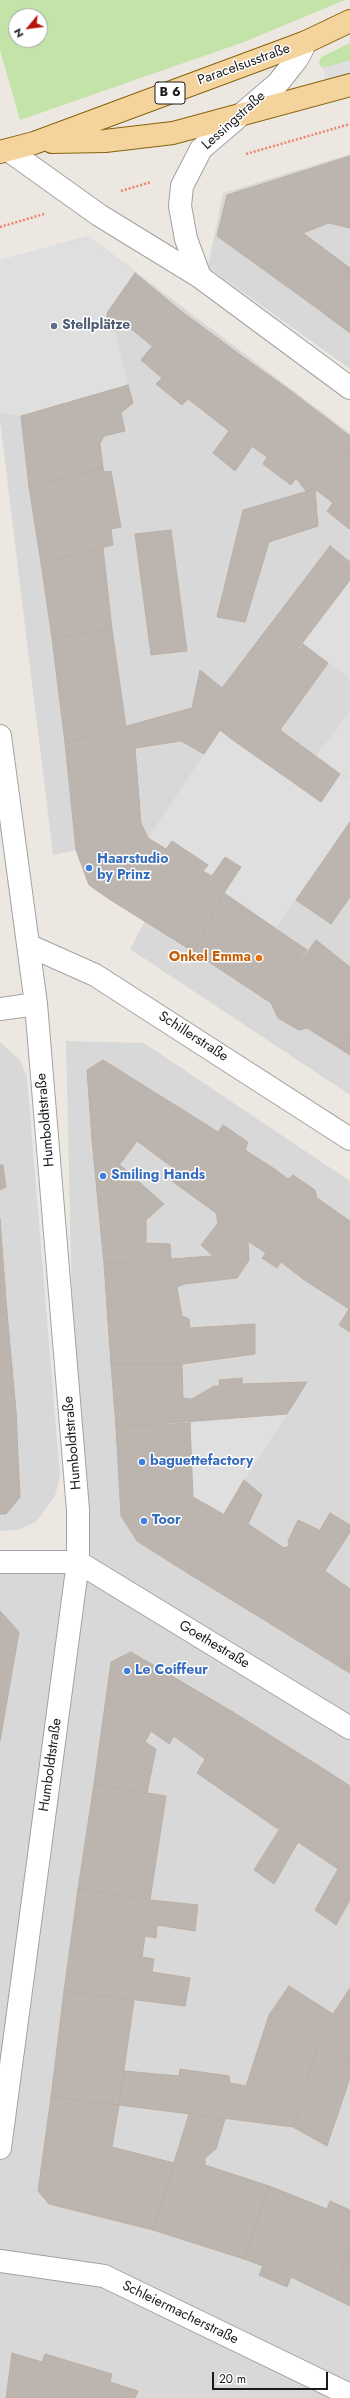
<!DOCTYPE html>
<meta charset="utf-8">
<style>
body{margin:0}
#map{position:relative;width:350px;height:2398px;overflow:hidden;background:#ece8e1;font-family:Jost,sans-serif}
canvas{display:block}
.north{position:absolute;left:8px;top:8px;width:40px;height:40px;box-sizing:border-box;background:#fff;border:1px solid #a4a4a4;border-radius:50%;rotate:241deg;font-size:11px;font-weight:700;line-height:16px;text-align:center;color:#1b1b1b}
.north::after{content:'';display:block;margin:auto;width:14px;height:18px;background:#b7160e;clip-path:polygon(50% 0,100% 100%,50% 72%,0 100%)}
.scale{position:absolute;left:212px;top:2372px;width:116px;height:18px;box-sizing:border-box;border:2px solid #1b1b1b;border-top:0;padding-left:5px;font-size:12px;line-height:14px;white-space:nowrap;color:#1b1b1b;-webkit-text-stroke:3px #fff;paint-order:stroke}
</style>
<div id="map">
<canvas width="350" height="2398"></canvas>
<div class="north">N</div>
<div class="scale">20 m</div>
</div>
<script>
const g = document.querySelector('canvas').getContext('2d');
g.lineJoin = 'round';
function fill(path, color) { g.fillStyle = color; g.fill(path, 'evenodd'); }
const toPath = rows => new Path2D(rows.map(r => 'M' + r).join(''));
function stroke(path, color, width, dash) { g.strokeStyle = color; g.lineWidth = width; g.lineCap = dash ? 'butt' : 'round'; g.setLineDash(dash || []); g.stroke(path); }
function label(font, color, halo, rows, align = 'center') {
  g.font = font + ' Jost,sans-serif'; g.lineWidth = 3; g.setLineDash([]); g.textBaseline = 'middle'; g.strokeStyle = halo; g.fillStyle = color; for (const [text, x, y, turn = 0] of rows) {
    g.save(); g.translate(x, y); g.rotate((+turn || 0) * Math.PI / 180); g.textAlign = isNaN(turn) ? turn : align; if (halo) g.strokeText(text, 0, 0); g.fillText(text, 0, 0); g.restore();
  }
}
const residential = toPath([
 [350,154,350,369,208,267,223,193],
 [88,236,350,433,350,1095,130,949,145,921,89,885,76,850,53,855,0,421,0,260],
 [66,1041,144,1043,350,1181,350,2398,0,2398,0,1565,78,1562],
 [0,1042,20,1060,27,1077,60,1476,55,1496,36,1522,18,1530,0,1531]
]);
const grass = toPath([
 [0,0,345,0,244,42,20,120,0,50],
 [16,16,40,16,40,40,16,40],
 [350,43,350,60,329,68,323,68,319,64,320,59,323,56]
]);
const parking = toPath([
 [350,60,350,74,326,81,323,68],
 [88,236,135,273,107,313,109,329,115,331,128,385,21,416,0,413,0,260],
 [350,580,350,679,303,644],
 [350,711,350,779,316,756],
 [220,730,320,802,340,774,350,780,350,822,276,928,224,893,241,867,225,857,212,876,203,871,207,865,172,841,166,849,148,838],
 [287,1414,223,1514,193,1497,190,1423]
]);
const building = toPath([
 [350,156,350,228,329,223,303,233,350,268,318,309,217,236,227,195,350,156],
 [350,268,350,333,318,309,350,268],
 [135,273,181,311,152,346,129,327,115,331,109,330,107,322,107,313,135,273],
 [181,311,246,359,205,412,188,399,182,405,156,384,162,378,141,360,181,311],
 [246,359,291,391,235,471,213,453,229,431,205,412,246,359],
 [128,385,133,403,121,413,125,431,104,436,100,443,103,468,29,487,21,416,128,385],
 [291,391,350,436,350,445,315,489,306,491,296,478,291,485,263,464,267,457,253,447,291,391],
 [350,445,350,528,349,529,327,511,333,503,315,489,350,445],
 [103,468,104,472,111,471,121,527,111,529,113,545,41,563,29,487,103,468],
 [315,489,318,526,269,542,245,622,217,617,243,510,315,489],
 [171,530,187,651,151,655,135,534,171,530],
 [330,546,350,562,350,580,230,738,192,708,200,670,222,688,330,546],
 [103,548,112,629,52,638,41,563,103,548],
 [112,629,126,727,65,743,52,638,112,629],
 [303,644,328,663,280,730,340,774,321,802,230,738,303,644],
 [192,708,220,730,204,754,181,741,135,748,141,823,148,838,109,899,89,885,76,850,65,743,192,708],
 [350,822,350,897,331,924,296,900,350,822],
 [148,838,166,849,172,841,208,865,203,871,212,876,225,857,241,867,224,893,194,952,109,899,148,838],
 [224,893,307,950,271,1003,194,952,224,893],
 [316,940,350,967,350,1033,339,1048,307,1028,299,1030,278,1018,271,1003,316,940],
 [350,1033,350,1055,339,1048,350,1033],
 [103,1060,207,1125,176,1170,137,1141,120,1164,92,1140,87,1070,103,1060],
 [207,1125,218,1132,223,1125,248,1142,245,1150,276,1170,234,1232,248,1241,249,1260,237,1278,201,1245,218,1223,216,1213,169,1179,207,1125],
 [92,1140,164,1204,146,1220,146,1243,170,1244,171,1260,104,1264,92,1140],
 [0,1165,3,1165,6,1187,0,1190,0,1165],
 [276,1170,288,1179,293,1175,315,1190,317,1198,344,1217,303,1279,281,1262,277,1268,262,1258,266,1253,234,1232,276,1170],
 [344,1217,350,1221,350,1332,339,1325,349,1309,303,1279,344,1217],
 [0,1219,7,1312,0,1313,0,1219],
 [212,1256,237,1278,184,1284,177,1287,182,1316,189,1319,190,1328,255,1324,255,1354,182,1364,111,1364,104,1264,212,1256],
 [7,1312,16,1411,0,1411,0,1313,7,1312],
 [111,1364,182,1364,183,1398,192,1399,214,1386,220,1386,219,1380,242,1378,242,1384,307,1382,287,1414,116,1427,111,1364],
 [0,1411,16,1411,20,1497,6,1514,0,1514,0,1411],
 [190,1423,193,1497,223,1514,189,1574,137,1541,121,1516,116,1427,190,1423],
 [244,1480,262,1495,248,1524,284,1548,289,1546,288,1541,298,1520,319,1530,266,1621,189,1574,244,1480],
 [330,1513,350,1525,350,1532,325,1571,350,1589,350,1658,343,1669,266,1621,330,1513],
 [0,1611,19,1632,0,1741,0,1611],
 [131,1652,233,1712,205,1759,174,1736,169,1744,151,1731,145,1742,156,1749,147,1793,94,1784,111,1662,131,1652],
 [350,1658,350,1673,343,1669,350,1658],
 [233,1712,319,1766,278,1829,197,1773,233,1712],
 [319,1766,350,1786,350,1900,336,1925,315,1910,338,1869,298,1842,274,1884,254,1870,319,1766],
 [94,1784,166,1796,150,1900,78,1889,94,1784],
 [78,1889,150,1900,198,1905,195,1931,157,1925,156,1938,145,1936,142,1957,154,1959,152,1972,190,1978,185,2006,64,1991,78,1889],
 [289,1986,333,2014,350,1988,350,2064,269,2015,289,1986],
 [64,1991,134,2000,119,2105,51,2097,64,1991],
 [269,2015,319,2044,293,2127,119,2105,124,2071,179,2076,180,2069,229,2076,230,2083,246,2086,269,2015],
 [319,2044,350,2064,350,2078,327,2146,293,2127,319,2044],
 [51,2097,119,2105,112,2147,174,2163,153,2230,49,2204,38,2191,51,2097],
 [189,2114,225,2119,216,2149,205,2158,205,2165,269,2186,244,2259,153,2230,189,2114],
 [269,2186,327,2209,330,2201,350,2210,350,2251,330,2296,291,2277,287,2287,259,2275,263,2266,244,2259,269,2186],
 [350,2251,350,2306,330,2296,350,2251],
 [12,2353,42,2362,45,2354,112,2374,110,2382,138,2391,135,2398,6,2398,12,2353]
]);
const path = toPath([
 [246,154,350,124],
 [121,191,151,182],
 [0,227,44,214]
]);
const minor = toPath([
 [8,150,99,215,200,277,350,388],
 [200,277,186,239,180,206,182,186,201,149,278,83,297,59,306,42],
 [0,736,36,1004,78,1510,78,1562,0,2148],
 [30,946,95,975,350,1139],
 [0,1009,36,1004],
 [0,1562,78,1562,350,1728],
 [0,2261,104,2276,350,2395]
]);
const primary = toPath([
 [52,142,105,141,173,133,350,85],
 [0,152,34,143,306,42,350,21]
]);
const markers = [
 [54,326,4,"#5c6f8a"],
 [89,868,4,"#3f7fe0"],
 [259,958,4,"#e8710a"],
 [103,1176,4,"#3f7fe0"],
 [142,1462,4,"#3f7fe0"],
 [144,1521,4,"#3f7fe0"],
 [127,1671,4,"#3f7fe0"]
];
const shields = [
 [170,93,30]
];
const shieldNames = [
 ["B 6",170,93]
];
const streetNames = [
 ["Paracelsusstraße",244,65,-20],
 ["Lessingstraße",234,121,-42],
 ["Schillerstraße",193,1037,33],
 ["Humboldtstraße",46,1120,-95],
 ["Humboldtstraße",73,1443,-95],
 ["Goethestraße",214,1645,31],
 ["Humboldtstraße",51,1765,-82],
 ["Schleiermacherstraße",180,2313,26]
];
const serviceNames = [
 ["Stellplätze",62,326]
];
const shopNames = [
 ["Haarstudio",97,860],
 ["by Prinz",97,876],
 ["Smiling Hands",111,1176],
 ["baguettefactory",150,1462],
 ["Toor",152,1521],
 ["Le Coiffeur",135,1671]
];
const foodNames = [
 ["Onkel Emma",251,958]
];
fill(residential, '#d9d8d8');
fill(grass, '#c3e3a9');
fill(parking, '#dfdfdf');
fill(building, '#bcb4ae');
stroke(building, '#bcb0a4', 1);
stroke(minor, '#a2a2a2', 24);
stroke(primary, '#87630a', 24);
stroke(path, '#ef826f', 2.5, [2, 2]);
stroke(minor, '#fff', 22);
stroke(primary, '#f4d39d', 22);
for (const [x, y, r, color] of markers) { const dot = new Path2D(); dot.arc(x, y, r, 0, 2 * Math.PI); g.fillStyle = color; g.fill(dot); stroke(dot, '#fff', 1.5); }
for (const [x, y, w] of shields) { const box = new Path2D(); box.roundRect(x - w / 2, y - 11, w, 22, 3); g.fillStyle = '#fff'; g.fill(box); stroke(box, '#1b1b1b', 1); }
label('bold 13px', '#1b1b1b', null, shieldNames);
label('14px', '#1b1b1b', '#fff', streetNames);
label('bold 14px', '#4e5e75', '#fff', serviceNames, 'left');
label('bold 14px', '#366cbe', '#fff', shopNames, 'left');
label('bold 14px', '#c56008', '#fff', foodNames, 'right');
</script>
